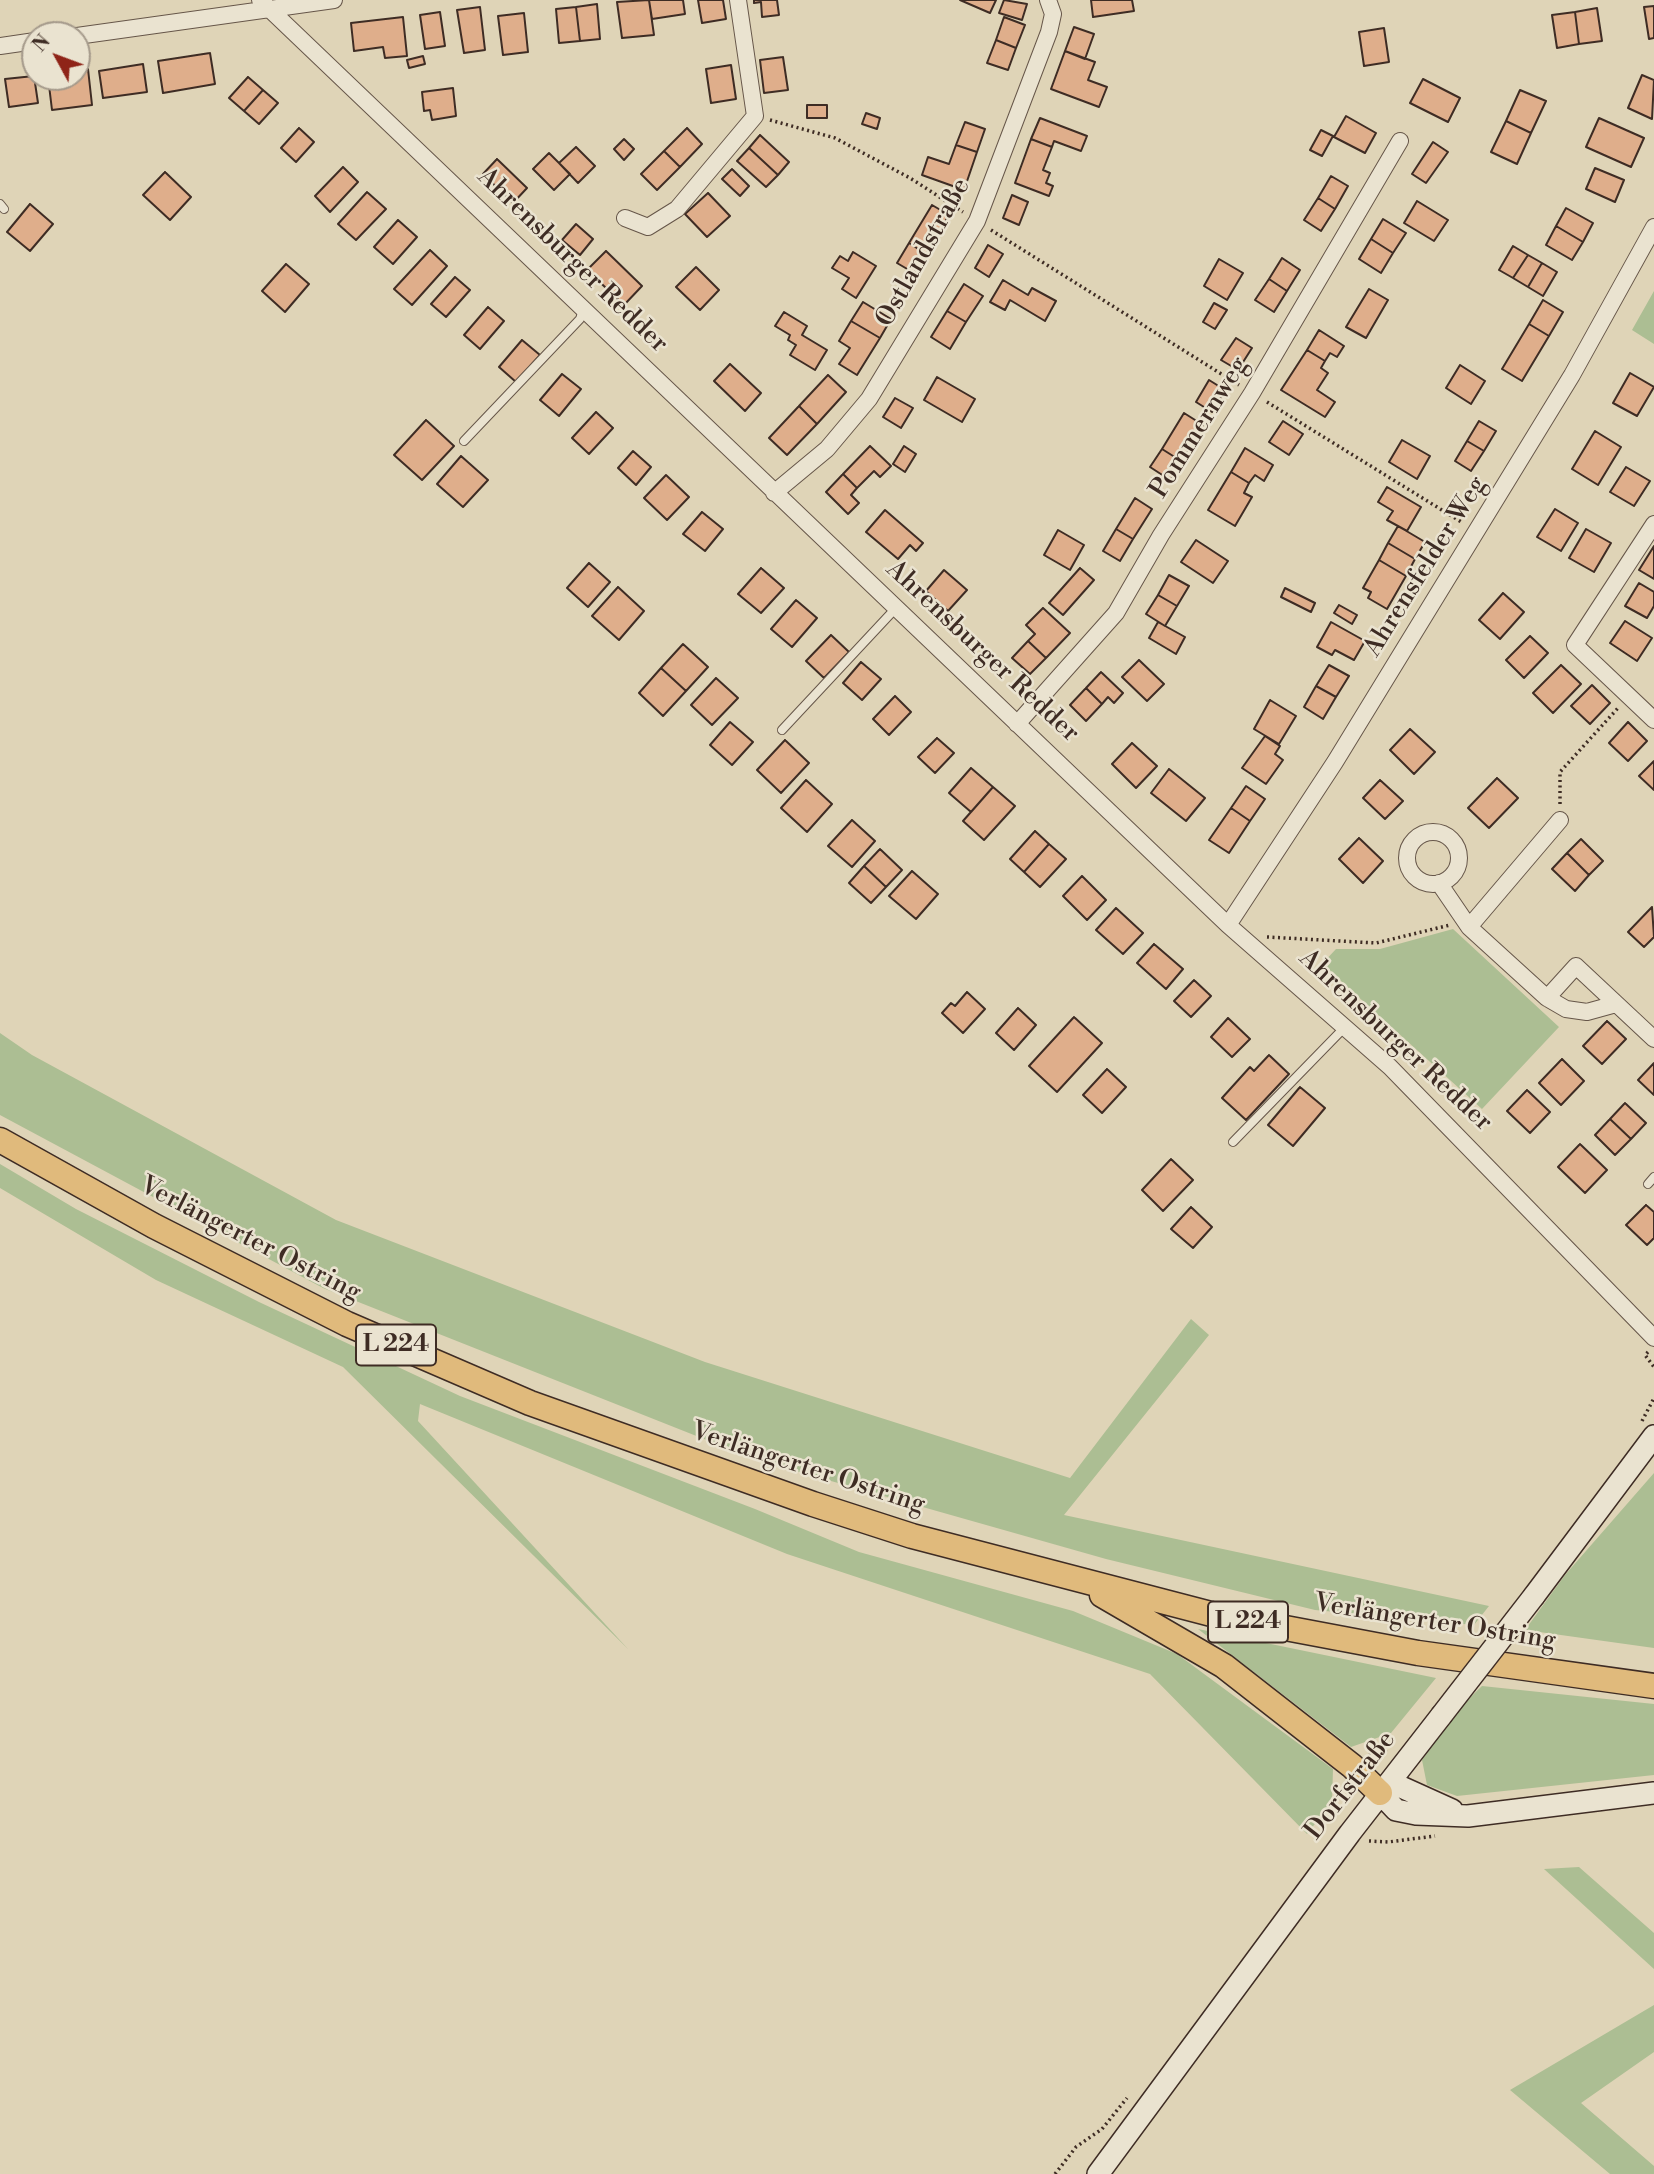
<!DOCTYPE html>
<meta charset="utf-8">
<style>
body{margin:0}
#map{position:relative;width:1654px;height:2174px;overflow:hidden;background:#dfd4b7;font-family:"Libre Bodoni",serif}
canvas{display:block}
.north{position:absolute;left:21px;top:21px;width:70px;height:70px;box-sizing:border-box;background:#eae3d0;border:2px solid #a59a8b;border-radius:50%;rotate:311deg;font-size:19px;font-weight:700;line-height:28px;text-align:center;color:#3e2c24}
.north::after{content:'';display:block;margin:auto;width:24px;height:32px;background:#8f2418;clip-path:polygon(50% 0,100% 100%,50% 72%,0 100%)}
</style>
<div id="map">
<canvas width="1654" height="2174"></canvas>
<div class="north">N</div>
</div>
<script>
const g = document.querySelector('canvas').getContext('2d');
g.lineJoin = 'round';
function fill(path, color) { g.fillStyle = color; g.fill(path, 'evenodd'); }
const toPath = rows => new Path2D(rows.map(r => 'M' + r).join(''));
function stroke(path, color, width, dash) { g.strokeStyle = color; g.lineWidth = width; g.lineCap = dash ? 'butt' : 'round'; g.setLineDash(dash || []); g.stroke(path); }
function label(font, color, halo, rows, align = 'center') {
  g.font = font + ' "Libre Bodoni",serif'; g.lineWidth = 5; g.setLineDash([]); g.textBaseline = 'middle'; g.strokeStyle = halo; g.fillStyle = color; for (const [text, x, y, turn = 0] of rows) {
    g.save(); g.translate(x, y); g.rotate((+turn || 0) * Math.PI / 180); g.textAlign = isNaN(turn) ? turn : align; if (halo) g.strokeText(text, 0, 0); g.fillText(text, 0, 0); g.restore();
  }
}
const green = toPath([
 [1654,291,1654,344,1632,330],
 [1453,929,1559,1027,1482,1109,1322,964,1336,949,1380,949],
 [0,1033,32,1055,336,1220,705,1362,1070,1478,1191,1319,1209,1335,1064,1515,1489,1606,1474,1625,1315,1610,1106,1559,757,1460,323,1288,0,1115],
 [0,1164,76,1209,259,1302,460,1396,755,1509,859,1552,1073,1611,1177,1654,1333,1769,1332,1802,1307,1834,1150,1674,787,1554,420,1404,418,1421,628,1649,343,1367,156,1280,0,1188],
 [1654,1473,1654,1648,1525,1630,1565,1575],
 [1198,1629,1436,1678,1391,1733,1351,1747],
 [1482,1686,1654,1704,1654,1775,1457,1796,1427,1785,1422,1760,1453,1714],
 [1579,1867,1654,1933,1654,1969,1544,1869],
 [1654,2005,1654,2052,1581,2103,1654,2166,1654,2174,1610,2174,1510,2090]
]);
const building = toPath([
 [649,0,683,0,685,14,652,19,649,0],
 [649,0,654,35,622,38,617,2,649,0],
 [698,0,723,0,726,19,702,23,698,0],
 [754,0,777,0,779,15,762,17,761,2,754,3,754,0],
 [960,0,996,0,990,13,960,0],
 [1004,0,1027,4,1022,20,999,13,1004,0],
 [1091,0,1132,0,1134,11,1093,17,1091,0],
 [597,4,600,39,580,41,576,7,597,4],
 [1654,6,1654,38,1649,39,1644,7,1654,6],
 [480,7,485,50,464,53,457,10,480,7],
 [576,7,580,41,559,43,556,9,576,7],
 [1597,8,1602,41,1579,44,1575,12,1597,8],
 [440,12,445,46,425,49,420,15,440,12],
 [1575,12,1579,44,1557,48,1552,15,1575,12],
 [524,13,528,52,503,55,498,16,524,13],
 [403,17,407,56,385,58,383,47,354,51,351,23,403,17],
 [1004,17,1025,25,1016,48,996,40,1004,17],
 [1074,27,1094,34,1085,59,1065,51,1074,27],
 [1384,28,1389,62,1364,66,1359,32,1384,28],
 [996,40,1016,48,1008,70,987,63,996,40],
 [1065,51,1095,62,1088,80,1107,87,1099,107,1051,89,1065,51],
 [210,53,215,84,163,93,158,61,210,53],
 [423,56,425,64,409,68,407,60,423,56],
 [783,57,788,90,764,93,760,60,783,57],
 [143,64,147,92,103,98,99,71,143,64],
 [731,65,736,99,711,103,706,69,731,65],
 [88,69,92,105,52,110,48,77,77,77,77,70,88,69],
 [1642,75,1654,80,1652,119,1628,108,1642,75],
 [34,76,38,103,9,107,5,79,34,76],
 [248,77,263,90,244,111,229,98,248,77],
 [1423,79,1460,98,1448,122,1410,103,1423,79],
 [453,88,456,116,432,120,430,110,424,111,422,92,453,88],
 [263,90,278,103,259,124,244,111,263,90],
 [1520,90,1546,101,1531,133,1506,121,1520,90],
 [807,105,827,105,827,118,807,118,807,105],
 [866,113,880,118,877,129,862,124,866,113],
 [1346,116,1376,133,1365,153,1334,137,1346,116],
 [1040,118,1087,136,1081,151,1054,141,1052,147,1031,139,1040,118],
 [1599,118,1644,138,1631,167,1586,147,1599,118],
 [1506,121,1531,133,1517,164,1491,152,1506,121],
 [965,122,985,129,977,152,956,145,965,122],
 [299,128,314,142,296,162,281,148,299,128],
 [687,128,702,144,680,167,664,151,687,128],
 [1321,130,1333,136,1322,156,1310,150,1321,130],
 [760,135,789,162,778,175,749,148,760,135],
 [624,139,634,149,624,160,614,149,624,139],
 [1031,139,1052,147,1043,170,1050,173,1046,183,1053,186,1049,196,1015,183,1031,139],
 [1433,142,1448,152,1426,183,1412,174,1433,142],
 [956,145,977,152,964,190,922,175,928,157,949,164,956,145],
 [576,147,595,166,578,183,559,163,576,147],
 [749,148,778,175,766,187,737,161,749,148],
 [664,151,680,167,657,190,641,174,664,151],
 [549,153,570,174,554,190,533,169,549,153],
 [497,159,527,188,513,203,483,174,497,159],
 [343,167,358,182,330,212,315,196,343,167],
 [1595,168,1624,180,1615,202,1586,189,1595,168],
 [732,169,749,186,740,196,722,179,732,169],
 [165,172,191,197,170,220,143,195,165,172],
 [1331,176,1348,186,1335,209,1318,198,1331,176],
 [367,192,386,209,356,240,338,224,367,192],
 [708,193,730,216,707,237,685,214,708,193],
 [1012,195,1028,202,1019,225,1003,218,1012,195],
 [1318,198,1335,209,1321,231,1304,220,1318,198],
 [1417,201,1448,220,1434,241,1404,223,1417,201],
 [30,204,53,224,30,251,7,232,30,204],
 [932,205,949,215,926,254,909,243,932,205],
 [1566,208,1593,223,1583,242,1556,226,1566,208],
 [1383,219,1406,233,1393,253,1371,239,1383,219],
 [398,220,417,237,393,264,374,247,398,220],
 [576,224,593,239,580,255,562,240,576,224],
 [1556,226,1583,242,1572,260,1546,245,1556,226],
 [1371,239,1393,253,1381,273,1359,259,1371,239],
 [909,243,926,254,914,273,897,263,909,243],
 [988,245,1003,254,989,277,975,268,988,245],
 [1513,246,1528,255,1513,278,1499,270,1513,246],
 [430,250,447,266,412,305,394,289,430,250],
 [606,251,642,286,624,305,587,270,606,251],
 [853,252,876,266,856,298,842,289,849,278,832,268,840,256,848,261,853,252],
 [1528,255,1542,263,1528,287,1513,278,1528,255],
 [1282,258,1300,270,1287,291,1269,279,1282,258],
 [1219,259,1243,273,1227,300,1204,286,1219,259],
 [1542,263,1557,272,1543,296,1528,287,1542,263],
 [286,264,309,284,285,312,262,291,286,264],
 [696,267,719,290,700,310,676,287,696,267],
 [455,277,470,290,446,317,431,304,455,277],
 [1269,279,1287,291,1274,312,1255,300,1269,279],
 [1003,280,1028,295,1032,288,1056,301,1045,321,1010,300,1005,310,990,302,1003,280],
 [964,284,983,296,966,322,947,311,964,284],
 [1369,289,1388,300,1366,338,1346,327,1369,289],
 [1543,300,1563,312,1549,336,1529,324,1543,300],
 [863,302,891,319,880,338,851,321,863,302],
 [1214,303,1227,310,1215,329,1203,322,1214,303],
 [488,307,504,321,480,349,464,335,488,307],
 [947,311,966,322,950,349,931,337,947,311],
 [784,312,807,326,802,335,827,350,815,370,790,355,796,345,788,340,790,335,775,326,784,312],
 [851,321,880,338,857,375,839,364,850,348,839,341,851,321],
 [1529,324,1549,336,1522,381,1502,369,1529,324],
 [1319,330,1344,346,1337,357,1330,353,1325,361,1307,350,1319,330],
 [1236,338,1252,348,1238,370,1221,360,1236,338],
 [522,340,540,355,516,382,499,367,522,340],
 [1307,350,1325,361,1321,368,1328,373,1317,390,1335,402,1325,417,1281,390,1307,350],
 [730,364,761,393,745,411,714,381,730,364],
 [1460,365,1485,381,1471,404,1446,388,1460,365],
 [1630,373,1654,387,1637,416,1613,403,1630,373],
 [562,374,581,389,559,416,540,400,562,374],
 [828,375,846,392,817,424,799,406,828,375],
 [937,377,975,399,962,422,924,400,937,377],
 [1209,380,1225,390,1212,412,1196,402,1209,380],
 [895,398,913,408,901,428,883,417,895,398],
 [799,406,817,424,787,455,769,438,799,406],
 [596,412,613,428,589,454,572,438,596,412],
 [1184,413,1203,425,1181,461,1162,449,1184,413],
 [426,420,454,446,422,480,394,455,426,420],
 [1283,421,1303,434,1289,455,1269,442,1283,421],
 [1479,421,1496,431,1484,451,1467,441,1479,421],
 [1595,431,1621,447,1598,485,1572,469,1595,431],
 [1402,440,1430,456,1417,479,1389,462,1402,440],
 [1467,441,1484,451,1471,471,1455,461,1467,441],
 [870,446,891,466,880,477,874,471,857,488,843,474,870,446],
 [904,446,916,454,905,472,893,464,904,446],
 [1245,448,1273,465,1264,481,1255,475,1249,483,1231,472,1245,448],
 [1162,449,1181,461,1170,480,1150,467,1162,449],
 [633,451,651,467,636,485,618,468,633,451],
 [461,456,488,480,463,507,437,484,461,456],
 [1626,467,1650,481,1634,506,1610,492,1626,467],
 [1231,472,1249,483,1244,493,1252,497,1235,526,1208,510,1231,472],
 [843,474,857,488,851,495,859,503,848,514,826,492,843,474],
 [666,475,689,497,667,520,644,498,666,475],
 [1387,487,1421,507,1407,531,1387,520,1393,511,1378,502,1387,487],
 [1135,498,1152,509,1133,539,1116,529,1135,498],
 [1555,509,1578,523,1561,551,1537,537,1555,509],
 [885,510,923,543,916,551,910,545,898,559,866,532,885,510],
 [702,512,723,529,705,551,683,534,702,512],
 [1398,526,1425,542,1415,559,1388,543,1398,526],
 [1116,529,1133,539,1120,561,1103,551,1116,529],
 [1586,529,1611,543,1594,572,1569,558,1586,529],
 [1058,530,1084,545,1070,570,1044,555,1058,530],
 [1196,540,1228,561,1213,583,1181,562,1196,540],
 [1388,543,1415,559,1406,576,1379,560,1388,543],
 [1654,546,1654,579,1639,570,1654,546],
 [1379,560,1406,576,1387,609,1368,598,1371,592,1363,588,1379,560],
 [589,563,610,582,588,607,567,588,589,563],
 [761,568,784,588,761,613,738,594,761,568],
 [1080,568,1094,580,1063,615,1049,603,1080,568],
 [944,570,967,590,948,611,926,591,944,570],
 [1169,575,1189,586,1177,606,1158,595,1169,575],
 [1639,583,1654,592,1654,606,1647,618,1625,606,1639,583],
 [618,587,644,611,619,640,592,616,618,587],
 [1285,588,1315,603,1311,612,1281,597,1285,588],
 [1503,593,1524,612,1500,639,1479,620,1503,593],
 [1158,595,1177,606,1165,626,1146,614,1158,595],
 [796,600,817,618,792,647,771,629,796,600],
 [1339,605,1357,615,1352,624,1334,613,1339,605],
 [1043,608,1070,633,1046,658,1028,641,1035,634,1026,625,1043,608],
 [1625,621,1652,638,1637,661,1610,643,1625,621],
 [1158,622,1185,637,1176,654,1149,638,1158,622],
 [1331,622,1365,641,1354,660,1335,650,1332,655,1317,647,1331,622],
 [831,635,849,652,824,678,806,661,831,635],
 [1530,636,1548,653,1524,678,1506,660,1530,636],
 [1028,641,1046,658,1030,674,1012,658,1028,641],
 [683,644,708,667,686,691,661,668,683,644],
 [1139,660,1164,684,1147,701,1122,677,1139,660],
 [861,662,881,679,862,700,843,683,861,662],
 [1329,665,1349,676,1336,697,1316,686,1329,665],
 [1561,665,1581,684,1553,713,1533,693,1561,665],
 [661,668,686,691,663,716,639,693,661,668],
 [1101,672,1123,693,1114,703,1108,697,1102,704,1086,688,1101,672],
 [716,678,738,698,712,725,691,705,716,678],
 [1592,685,1610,703,1590,724,1571,706,1592,685],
 [1316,686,1336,697,1323,719,1304,707,1316,686],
 [1086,688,1102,704,1086,721,1070,705,1086,688],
 [895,696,911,712,889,735,873,719,895,696],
 [1270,700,1296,716,1279,744,1254,729,1270,700],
 [730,722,753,742,732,765,710,745,730,722],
 [1628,722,1647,741,1628,761,1609,743,1628,722],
 [1410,729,1435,752,1414,774,1390,750,1410,729],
 [1265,736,1280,746,1275,754,1283,760,1266,784,1242,768,1265,736],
 [937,738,954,753,935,773,918,757,937,738],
 [785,740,809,763,781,793,757,770,785,740],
 [1132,743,1157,766,1136,788,1112,764,1132,743],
 [1654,761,1654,790,1639,776,1654,761],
 [971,768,993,787,971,812,949,793,971,768],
 [1169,769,1205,798,1186,821,1151,793,1169,769],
 [1497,778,1518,798,1489,828,1468,808,1497,778],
 [806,780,832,804,807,832,781,808,806,780],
 [1380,780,1403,801,1385,819,1363,798,1380,780],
 [1246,786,1265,799,1250,821,1231,808,1246,786],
 [993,787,1015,806,984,840,963,821,993,787],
 [1231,808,1250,821,1229,853,1209,840,1231,808],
 [852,820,875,841,852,867,828,846,852,820],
 [1035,831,1049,844,1024,872,1010,859,1035,831],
 [1359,838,1383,861,1363,883,1339,859,1359,838],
 [1581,839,1603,861,1589,875,1567,853,1581,839],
 [1049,844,1066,859,1040,887,1024,872,1049,844],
 [880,849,902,870,886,887,864,866,880,849],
 [1567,853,1589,875,1575,891,1552,869,1567,853],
 [864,866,886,887,871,903,849,883,864,866],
 [912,871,938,894,916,919,889,896,912,871],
 [1082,876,1106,900,1087,920,1063,896,1082,876],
 [1652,907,1654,937,1644,947,1628,932,1652,907],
 [1116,908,1143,933,1123,954,1096,930,1116,908],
 [1154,944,1183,969,1166,989,1137,963,1154,944],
 [1194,980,1211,996,1191,1017,1174,1001,1194,980],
 [967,992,985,1009,963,1033,942,1013,951,1003,955,1006,967,992],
 [1018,1008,1036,1025,1014,1050,996,1033,1018,1008],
 [1074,1017,1102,1043,1057,1092,1029,1066,1074,1017],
 [1228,1018,1250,1039,1232,1057,1211,1037,1228,1018],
 [1607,1021,1626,1039,1602,1064,1583,1046,1607,1021],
 [1269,1055,1289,1074,1246,1120,1222,1098,1250,1067,1254,1071,1269,1055],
 [1562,1059,1584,1081,1561,1105,1539,1083,1562,1059],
 [1654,1063,1654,1095,1638,1080,1654,1063],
 [1107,1069,1126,1087,1102,1113,1083,1095,1107,1069],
 [1300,1087,1325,1108,1293,1146,1268,1125,1300,1087],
 [1527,1090,1550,1112,1530,1133,1507,1111,1527,1090],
 [1625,1103,1646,1123,1631,1139,1610,1119,1625,1103],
 [1610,1119,1631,1139,1615,1155,1595,1135,1610,1119],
 [1580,1144,1607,1170,1585,1193,1558,1167,1580,1144],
 [1171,1159,1193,1180,1163,1211,1142,1190,1171,1159],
 [1646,1205,1654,1212,1654,1238,1647,1245,1626,1225,1646,1205],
 [1191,1207,1212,1227,1193,1248,1171,1229,1191,1207]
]);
const path = toPath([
 [770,120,835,138,910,178,963,212],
 [991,230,1239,385],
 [1267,402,1463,523],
 [1560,804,1560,772,1618,708],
 [1267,937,1376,943,1450,925],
 [1648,1352,1645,1355,1654,1367],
 [1642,1421,1654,1398],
 [1369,1754,1389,1749],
 [1369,1841,1388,1842,1435,1836],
 [1055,2174,1076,2147,1102,2129,1127,2098]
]);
const lane = toPath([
 [0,204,4,209],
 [464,441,580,319,583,310],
 [782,730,895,609],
 [1233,1142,1344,1028],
 [1648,1184,1654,1177]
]);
const street = toPath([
 [260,0,1228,925,1390,1067,1654,1338],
 [77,36,334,0],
 [0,46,35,41],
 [625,218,648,227,677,209,755,116,738,0],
 [774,493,827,449,869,399,977,221,1049,32,1053,14,1048,0],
 [1654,524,1575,645,1654,720],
 [1017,724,1116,613,1161,535,1252,393,1400,141],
 '1407 858a26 26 0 1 1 52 0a26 26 0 1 1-52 0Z',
 [1439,883,1469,927,1547,998,1576,966,1654,1039],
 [1228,925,1335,762,1572,375,1654,227],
 [1469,927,1560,820],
 [1547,998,1566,1009,1587,1012,1616,1004]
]);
const secondary = toPath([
 [1534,1596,1654,1436],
 [1390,1782,1452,1810],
 [1380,1793,1396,1810,1416,1814,1468,1816,1654,1793],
 [1098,2174,1350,1833,1441,1716]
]);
const primary = toPath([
 [0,1140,154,1226,347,1324,530,1403,813,1504,912,1536,1211,1614,1418,1653,1654,1686],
 [1102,1595,1224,1666,1352,1766,1380,1793]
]);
const secondaryBridge = toPath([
 [1441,1716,1534,1596]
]);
const shields = [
 [396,1345,80],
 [1248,1622,80]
];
const shieldNames = [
 ["L 224",396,1345],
 ["L 224",1248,1622]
];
const streetNames = [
 ["Ostlandstraße",924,253,-61],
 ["Ahrensburger Redder",572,261,44],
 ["Pommernweg",1200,428,-58],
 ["Ahrensfelder Weg",1426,567,-58],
 ["Ahrensburger Redder",982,652,43],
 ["Ahrensburger Redder",1395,1041,43],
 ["Verlängerter Ostring",250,1240,27],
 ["Verlängerter Ostring",808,1469,18],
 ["Verlängerter Ostring",1435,1623,9],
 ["Dorfstraße",1351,1786,-52]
];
fill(green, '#acbe93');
fill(building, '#dfae8b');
stroke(building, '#3e2c24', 2);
stroke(lane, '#665649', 10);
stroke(street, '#665649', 18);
stroke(secondary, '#3e2c24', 24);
stroke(primary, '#3e2c24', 27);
stroke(path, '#3e2c24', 3.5, [2, 3.5]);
stroke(lane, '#eae3d0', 8);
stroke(street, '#eae3d0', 16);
stroke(secondary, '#eae3d0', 21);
stroke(primary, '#e0ba7c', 24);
stroke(secondaryBridge, '#3e2c24', 24, []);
stroke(secondaryBridge, '#eae3d0', 21);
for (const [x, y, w] of shields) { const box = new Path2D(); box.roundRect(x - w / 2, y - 20.5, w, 41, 5); g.fillStyle = '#eae3d0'; g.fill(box); stroke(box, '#3e2c24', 2); }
label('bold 24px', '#3e2c24', null, shieldNames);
label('26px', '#3e2c24', '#eae3d0', streetNames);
</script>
